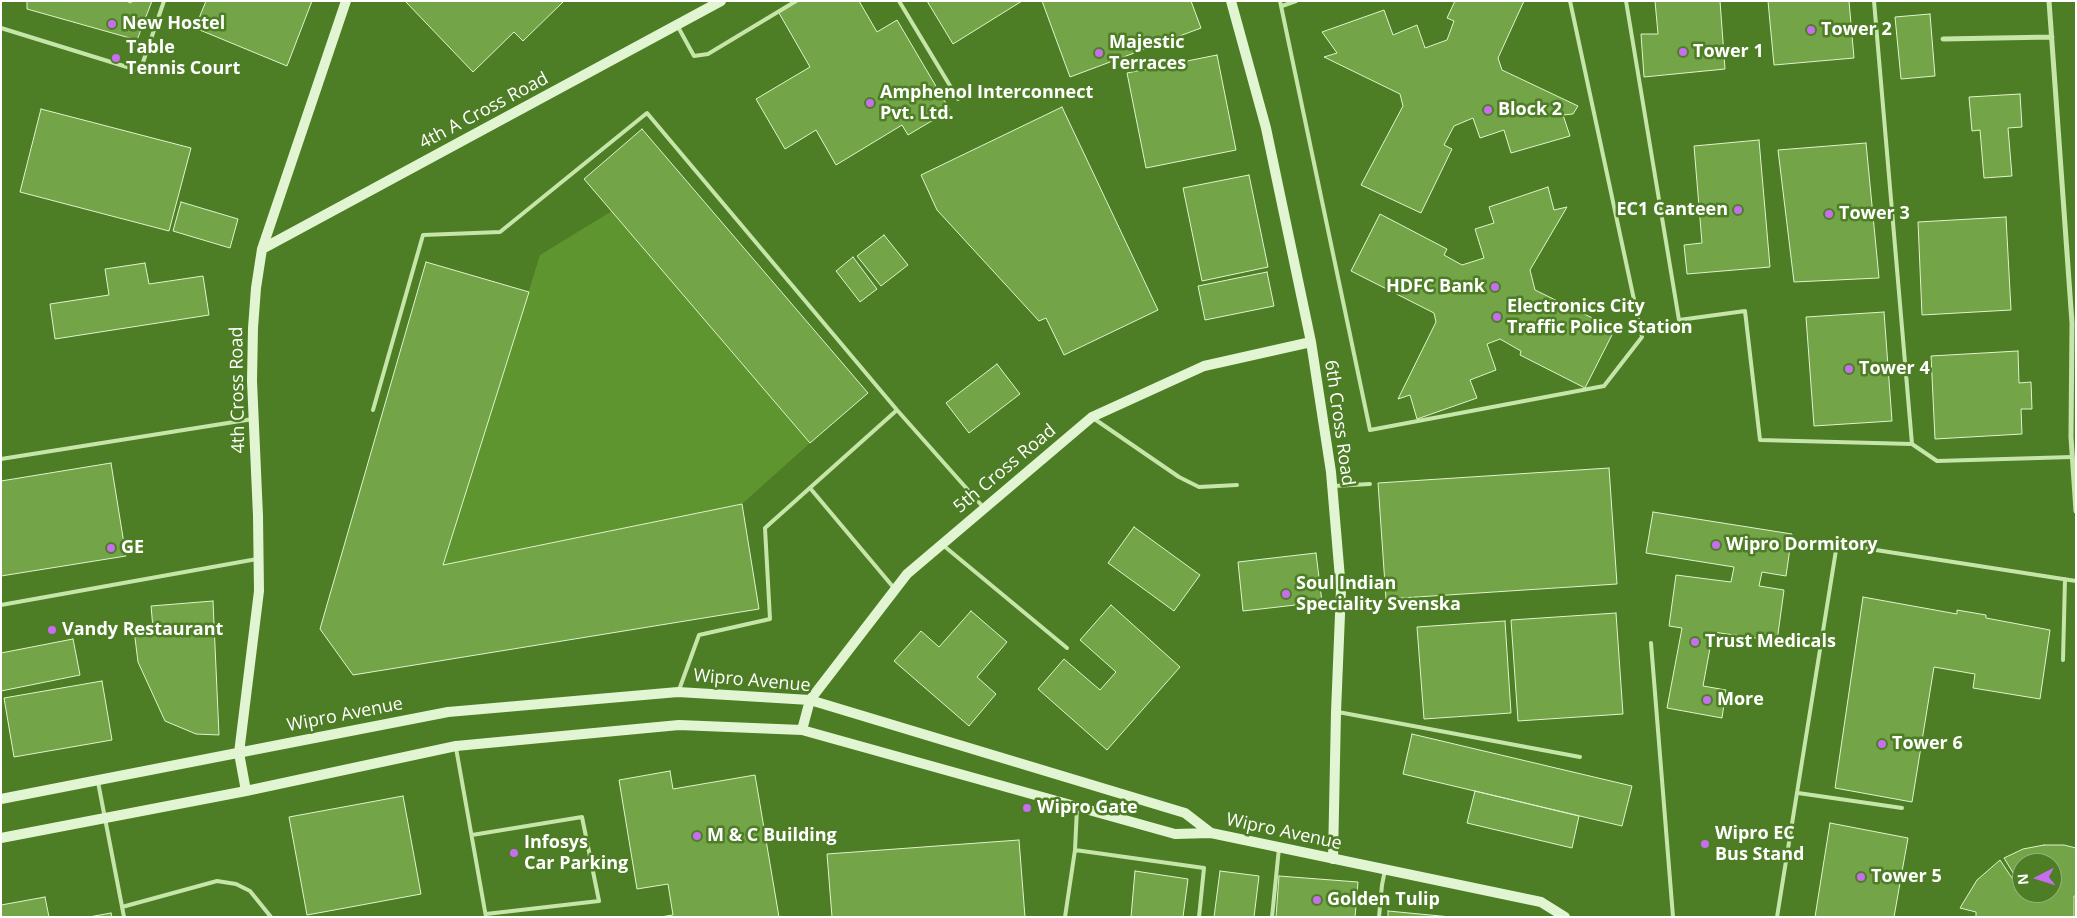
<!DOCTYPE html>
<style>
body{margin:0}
#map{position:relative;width:2077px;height:918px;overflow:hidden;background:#4d7d24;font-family:"Open Sans",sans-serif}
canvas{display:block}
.frame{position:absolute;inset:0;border:2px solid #fff;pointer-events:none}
.north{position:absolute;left:2012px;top:853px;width:50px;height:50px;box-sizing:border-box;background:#4d7d24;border:1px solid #94b17c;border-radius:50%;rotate:265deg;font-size:14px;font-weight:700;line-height:20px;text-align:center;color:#fff}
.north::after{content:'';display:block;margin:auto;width:18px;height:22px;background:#c76def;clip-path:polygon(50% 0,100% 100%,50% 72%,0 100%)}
</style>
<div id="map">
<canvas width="2077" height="918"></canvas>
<div class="frame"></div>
<div class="north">N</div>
</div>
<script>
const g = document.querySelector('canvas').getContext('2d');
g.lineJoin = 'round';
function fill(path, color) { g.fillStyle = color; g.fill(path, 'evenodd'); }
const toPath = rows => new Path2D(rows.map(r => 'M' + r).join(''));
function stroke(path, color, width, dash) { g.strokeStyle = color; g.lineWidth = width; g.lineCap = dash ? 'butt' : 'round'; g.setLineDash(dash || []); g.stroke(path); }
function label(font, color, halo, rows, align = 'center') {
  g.font = font + ' "Open Sans",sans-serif'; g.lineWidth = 5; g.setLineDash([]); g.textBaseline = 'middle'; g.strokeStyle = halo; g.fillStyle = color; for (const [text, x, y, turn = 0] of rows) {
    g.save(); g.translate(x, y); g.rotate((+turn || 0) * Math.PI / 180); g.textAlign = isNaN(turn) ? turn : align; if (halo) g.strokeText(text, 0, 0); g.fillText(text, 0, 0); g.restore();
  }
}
const green = toPath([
 [612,211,810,443,742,504,443,565,540,255]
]);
const building = toPath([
 [27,1,126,1,131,3,132,1,152,1,137,40,27,9,27,1],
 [206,1,312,1,287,66,195,28,206,1],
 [405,1,564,1,523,41,514,32,473,72,405,1],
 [798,1,859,1,877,32,897,20,950,110,908,135,902,125,836,165,816,130,785,149,756,99,810,67,779,13,798,1],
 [927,1,1022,1,953,44,927,1],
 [1042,1,1191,1,1201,28,1070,77,1042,1],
 [1455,1,1524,1,1498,58,1502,70,1578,106,1573,114,1563,115,1570,136,1511,153,1504,130,1480,138,1473,118,1454,126,1444,145,1452,149,1421,213,1361,185,1403,106,1400,94,1324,57,1337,53,1322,32,1384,10,1393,35,1417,25,1425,48,1447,40,1454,21,1447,18,1455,1],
 [1655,1,1720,1,1725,69,1644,77,1641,34,1658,34,1655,1],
 [1768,1,1849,1,1854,58,1774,65,1768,1],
 [1930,14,1935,76,1901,79,1895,17,1930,14],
 [1217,55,1236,150,1146,168,1127,73,1217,55],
 [2020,94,2022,127,2008,128,2012,176,1984,178,1980,130,1972,131,1969,97,2020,94],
 [1062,107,1158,310,1064,355,1046,318,1039,321,937,210,921,175,1062,107],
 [41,109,191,148,169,231,20,192,41,109],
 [642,129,868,393,810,443,584,179,642,129],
 [1759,140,1770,267,1687,274,1684,245,1702,243,1694,146,1759,140],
 [1866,143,1879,278,1794,282,1778,150,1866,143],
 [1249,175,1268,267,1202,281,1183,188,1249,175],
 [1548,187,1554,210,1567,207,1530,270,1535,290,1615,329,1585,388,1520,355,1521,351,1500,339,1487,344,1496,370,1470,380,1477,398,1417,419,1410,395,1398,399,1436,322,1434,313,1351,271,1380,214,1447,249,1444,255,1462,265,1484,258,1475,229,1494,223,1489,207,1548,187],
 [181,202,238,219,230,248,173,231,181,202],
 [2006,217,2011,310,1922,315,1918,222,2006,217],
 [884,235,908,265,881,286,857,256,884,235],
 [853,257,877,289,860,302,836,271,853,257],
 [426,262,529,292,443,565,742,504,759,609,353,675,320,629,426,262],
 [145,263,149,284,203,276,209,315,55,339,50,304,109,295,105,269,145,263],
 [1267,272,1274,306,1205,320,1198,286,1267,272],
 [1884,312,1892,421,1814,426,1806,317,1884,312],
 [2018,351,2019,383,2031,382,2032,409,2021,409,2022,434,1935,439,1931,356,2018,351],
 [997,364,1020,394,969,433,946,403,997,364],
 [111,463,126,556,1,576,1,481,111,463],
 [1609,468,1617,584,1386,599,1378,483,1609,468],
 [1653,512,1792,534,1786,576,1762,572,1759,586,1784,590,1777,641,1713,632,1703,686,1726,690,1722,718,1667,708,1682,628,1669,626,1676,575,1731,582,1734,567,1646,553,1653,512],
 [1134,527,1200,575,1174,611,1108,563,1134,527],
 [1316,553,1322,602,1243,611,1238,562,1316,553],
 [1863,597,1957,614,1957,610,1986,615,1986,618,2050,630,2040,699,1973,688,1975,674,1934,667,1912,802,1835,788,1863,597],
 [213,601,219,735,196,734,165,721,138,662,134,630,153,628,151,606,213,601],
 [1111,605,1180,667,1107,750,1038,689,1064,659,1100,690,1116,672,1080,640,1111,605],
 [971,611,1007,642,977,677,996,694,969,726,894,661,921,631,939,647,971,611],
 [1616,613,1623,714,1518,721,1511,620,1616,613],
 [1505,621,1511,713,1424,719,1417,627,1505,621],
 [73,639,80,675,1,691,1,653,73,639],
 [102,681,112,740,14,757,4,698,102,681],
 [1412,734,1632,786,1622,826,1403,774,1412,734],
 [670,771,673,789,755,775,779,917,660,917,673,915,668,884,637,889,619,780,670,771],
 [1475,791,1579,816,1572,848,1467,823,1475,791],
 [403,796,421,894,307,915,289,817,403,796],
 [1830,823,1908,838,1894,917,1815,917,1830,823],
 [1019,840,1025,917,832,917,827,854,1019,840],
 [2044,845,2064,845,2076,848,2076,896,2074,896,2074,917,1976,917,1976,912,1960,908,1977,880,2000,860,2012,878,2015,876,2004,858,2023,849,2044,845],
 [2022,863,2052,863,2052,893,2022,893,2022,863],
 [1135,871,1188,879,1183,917,1131,917,1135,871],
 [1220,871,1259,876,1254,917,1214,917,1220,871],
 [1279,876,1358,882,1355,917,1276,917,1279,876],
 [45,897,49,917,1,917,1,905,45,897],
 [1388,911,1451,917,1388,917,1388,911],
 [111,913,112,917,89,917,111,913]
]);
const lane = toPath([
 [899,1,958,99],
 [1280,1,1370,430,1604,386,1642,337,1570,1],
 [1626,1,1679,320,1745,311,1760,440,1912,444,1937,461,2072,457],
 [1874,1,1912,444],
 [1282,6,1296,1],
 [677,25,694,56,708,54,796,1],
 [1,28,140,71,164,1],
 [373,410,423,235,500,232,647,113,897,410,984,508],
 [1093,418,1179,477,1199,487,1237,485],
 [1,459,253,419],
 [1333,486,1370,484],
 [810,488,894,588],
 [944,546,1067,648],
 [1,605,257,559],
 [1651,643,1673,917],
 [2063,660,2065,579],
 [679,690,699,635,770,619,765,528,897,410],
 [1338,712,1580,757],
 [456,748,486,917],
 [98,782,124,917],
 [1798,793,1902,808],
 [472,835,582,817,599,901,486,914],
 [1075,850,1204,868,1199,917],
 [122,907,217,881,236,884,250,891,271,917],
 [1065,917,1075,850,1077,808],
 [1272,917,1279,848],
 [1379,917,1382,885,1385,870],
 [1777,917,1837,544,2076,581]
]);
const street = toPath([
 [2049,1,2072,323,2071,437,2076,511],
 [1943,39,2052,37]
]);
const secondary = toPath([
 [1231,1,1266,128,1311,342,1331,472,1341,590,1336,712,1333,859],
 [262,249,721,1],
 [802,730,810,700,907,574,1092,417,1204,366,1311,342],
 [246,791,239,753,259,591,258,516,252,381,253,328,256,288,262,249,346,1],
 [1,799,448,712,678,692,810,700,1185,813,1211,833,1541,902,1565,917],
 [1,838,246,791,456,746,679,725,802,730,1175,834,1211,833]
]);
const markers = [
 [112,24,5,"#c76def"],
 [1811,30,5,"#c76def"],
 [1683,52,5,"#c76def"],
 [1099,53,5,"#c76def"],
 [116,58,5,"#c76def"],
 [870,103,5,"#c76def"],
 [1488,110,5,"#c76def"],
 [1738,210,5,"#c76def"],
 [1829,214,5,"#c76def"],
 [1495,287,5,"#c76def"],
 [1497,317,5,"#c76def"],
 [1849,369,5,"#c76def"],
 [1716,545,5,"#c76def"],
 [111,548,5,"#c76def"],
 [1286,594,5,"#c76def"],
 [52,630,5,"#c76def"],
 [1695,642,5,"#c76def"],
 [1707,700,5,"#c76def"],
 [1882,744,5,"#c76def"],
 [1027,808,5,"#c76def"],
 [697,836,5,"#c76def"],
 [1705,844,5,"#c76def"],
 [514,853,5,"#c76def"],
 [1861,877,5,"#c76def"],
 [1317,900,5,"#c76def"]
];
const poiNames = [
 ["New Hostel",122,24],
 ["Tower 2",1821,30],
 ["Majestic",1109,43],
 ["Terraces",1109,64],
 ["Table",126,48],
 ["Tennis Court",126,69],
 ["Tower 1",1693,52],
 ["Amphenol Interconnect",880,93],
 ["Pvt. Ltd.",880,114],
 ["Block 2",1498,110],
 ["EC1 Canteen",1728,210,"right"],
 ["Tower 3",1839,214],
 ["HDFC Bank",1485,287,"right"],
 ["Electronics City",1507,307],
 ["Traffic Police Station",1507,328],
 ["Tower 4",1859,369],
 ["Wipro Dormitory",1726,545],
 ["GE",121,548],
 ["Soul Indian",1296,584],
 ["Speciality Svenska",1296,605],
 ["Vandy Restaurant",62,630],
 ["Trust Medicals",1705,642],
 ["More",1717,700],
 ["Tower 6",1892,744],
 ["Wipro Gate",1037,808],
 ["Wipro EC",1715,834],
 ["Bus Stand",1715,855],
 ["M & C Building",707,836],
 ["Infosys",524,843],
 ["Car Parking",524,864],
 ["Tower 5",1871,877],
 ["Golden Tulip",1327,900]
];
const streetNames = [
 ["4th A Cross Road",484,111,-28],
 ["4th Cross Road",238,390,-91],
 ["6th Cross Road",1339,423,82],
 ["5th Cross Road",1005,469,-40],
 ["Wipro Avenue",752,681,5],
 ["Wipro Avenue",345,715,-11],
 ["Wipro Avenue",1284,832,12]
];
fill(green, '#5f952f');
fill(building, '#74a448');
stroke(building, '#dff4cc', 1);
stroke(lane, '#c5e5a9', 4);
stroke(street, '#c5e5a9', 5);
stroke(secondary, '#e2f5d2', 10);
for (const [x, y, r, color] of markers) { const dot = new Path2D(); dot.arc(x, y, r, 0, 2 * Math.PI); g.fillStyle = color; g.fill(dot); stroke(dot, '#4d7d24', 2); }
label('bold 18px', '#fff', '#4d7d24', poiNames, 'left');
label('18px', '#fff', '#4d7d24', streetNames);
</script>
